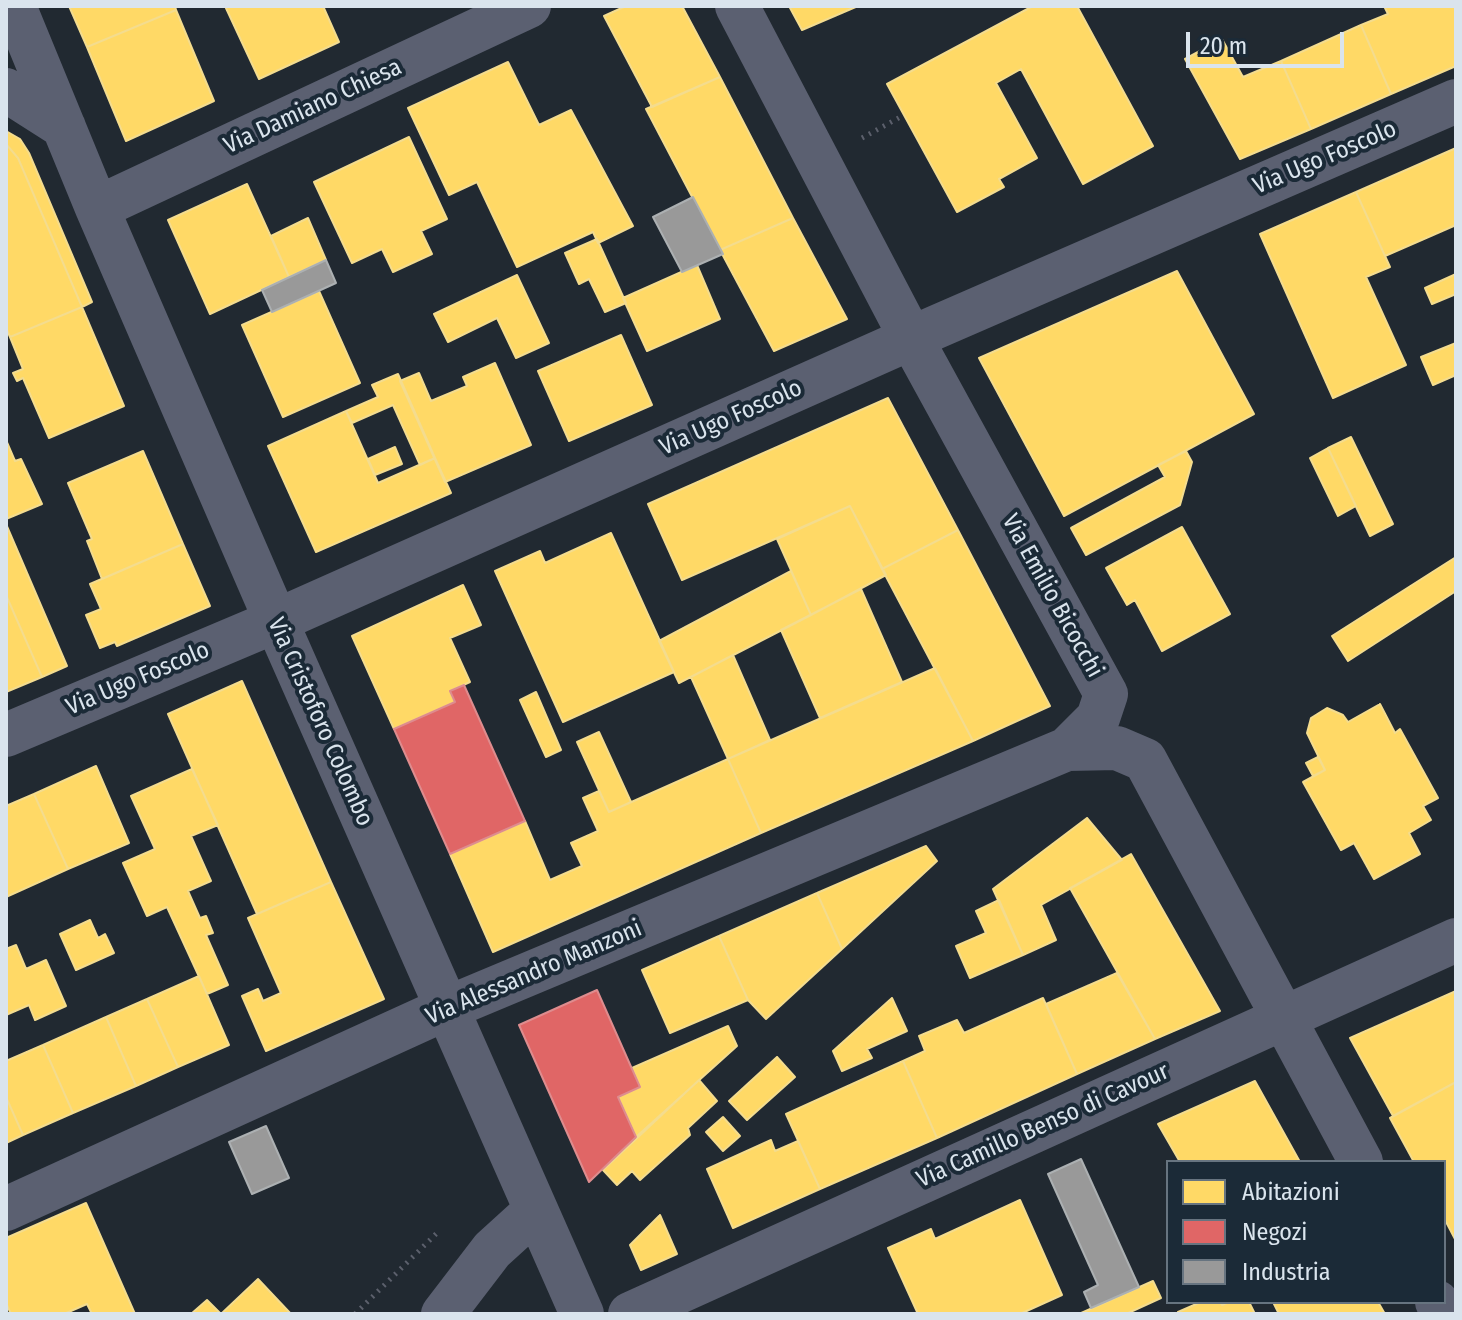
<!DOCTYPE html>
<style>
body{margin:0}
#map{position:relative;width:1462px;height:1320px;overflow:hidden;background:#212931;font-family:"Fira Sans Condensed",sans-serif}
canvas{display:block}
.frame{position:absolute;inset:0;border:8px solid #dae4ed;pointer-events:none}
.legend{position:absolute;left:1166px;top:1160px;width:280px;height:144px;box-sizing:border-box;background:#1b2a37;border:2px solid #677480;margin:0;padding:10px 14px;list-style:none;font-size:24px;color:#dae4ed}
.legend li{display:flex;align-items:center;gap:16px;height:40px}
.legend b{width:40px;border:2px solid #677480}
.scale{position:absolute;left:1186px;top:32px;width:158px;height:36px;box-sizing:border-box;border:4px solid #dae4ed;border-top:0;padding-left:10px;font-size:24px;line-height:28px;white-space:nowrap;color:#dae4ed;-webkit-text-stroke:6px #1b2a37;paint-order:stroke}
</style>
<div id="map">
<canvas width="1462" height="1320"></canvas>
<div class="frame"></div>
<ul class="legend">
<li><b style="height:22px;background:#ffd966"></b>Abitazioni</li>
<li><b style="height:22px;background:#e06666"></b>Negozi</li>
<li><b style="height:22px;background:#999"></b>Industria</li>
</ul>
<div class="scale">20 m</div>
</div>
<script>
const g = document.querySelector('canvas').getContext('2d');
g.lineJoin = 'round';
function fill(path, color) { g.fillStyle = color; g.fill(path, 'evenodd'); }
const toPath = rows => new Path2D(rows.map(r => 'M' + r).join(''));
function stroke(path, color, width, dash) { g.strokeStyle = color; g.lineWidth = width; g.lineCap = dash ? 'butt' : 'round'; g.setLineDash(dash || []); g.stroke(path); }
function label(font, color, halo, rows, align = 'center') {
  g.font = font + ' "Fira Sans Condensed",sans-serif'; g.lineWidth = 8; g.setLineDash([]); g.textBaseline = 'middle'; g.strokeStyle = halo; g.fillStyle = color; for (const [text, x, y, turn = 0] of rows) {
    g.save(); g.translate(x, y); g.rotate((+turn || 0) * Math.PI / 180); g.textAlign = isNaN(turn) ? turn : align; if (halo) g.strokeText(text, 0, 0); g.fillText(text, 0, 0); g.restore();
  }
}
const homes = toPath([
 [69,6,175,6,176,10,87,47,69,6],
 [225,6,323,6,339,42,259,79,225,6],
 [626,6,682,6,720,77,652,107,604,16,626,6],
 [789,6,858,6,802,30,789,6],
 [1033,6,1077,6,1153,146,1083,184,1021,69,996,83,1037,158,999,179,1004,187,957,212,887,84,1033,6],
 [1384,6,1456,6,1456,66,1391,94,1361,25,1388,14,1384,6],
 [176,10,214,101,126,141,87,47,176,10],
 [1361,25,1391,94,1311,129,1281,61,1361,25],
 [1222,39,1243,77,1281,61,1311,129,1240,159,1185,59,1222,39],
 [508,62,539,125,571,110,633,226,598,243,593,232,517,267,477,182,449,195,408,108,508,62],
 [720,77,793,218,720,250,646,109,720,77],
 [6,131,20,139,29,153,92,302,82,307,18,158,6,144,6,131],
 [409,137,447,219,421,231,432,254,393,272,382,249,352,263,314,182,409,137],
 [6,144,18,158,82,307,10,337,6,328,6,144],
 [1456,148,1456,225,1385,256,1356,192,1456,148],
 [247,184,289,277,210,314,168,220,247,184],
 [1356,192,1390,267,1366,277,1406,365,1333,398,1260,234,1356,192],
 [308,218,326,260,289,277,271,236,308,218],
 [793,218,847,319,774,351,720,250,793,218],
 [597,239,626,303,605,312,589,279,579,284,565,253,597,239],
 [697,265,720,319,647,351,623,298,697,265],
 [1177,271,1254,414,1064,516,979,358,1177,271],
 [1456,274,1456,294,1432,304,1425,288,1456,274],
 [517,275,549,343,516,358,497,318,448,342,434,314,517,275],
 [319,291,360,383,283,417,242,325,319,291],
 [82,307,124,406,49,438,23,378,17,381,13,373,23,369,10,337,82,307],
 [621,335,652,405,569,441,538,371,621,335],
 [1456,343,1456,375,1433,385,1421,357,1456,343],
 [495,363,531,445,445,482,400,381,419,373,431,401,467,386,463,377,495,363],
 [398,374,435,458,420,465,393,405,352,423,346,411,378,397,372,385,398,374],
 [888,398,958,530,882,569,850,506,682,580,648,504,888,398],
 [346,411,378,483,435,458,451,493,316,552,268,446,346,411],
 [1351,437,1393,524,1370,536,1328,448,1351,437],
 [6,440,15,461,21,459,42,504,6,519,6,440],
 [395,447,402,464,375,475,368,459,395,447],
 [1328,448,1356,506,1338,516,1310,458,1328,448],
 [143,451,183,544,102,579,87,541,92,539,68,483,143,451],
 [1186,451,1192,462,1180,505,1086,555,1071,528,1165,477,1158,465,1186,451],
 [850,506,886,575,811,615,777,539,850,506],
 [6,524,67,666,42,677,6,595,6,524],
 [1182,527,1230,614,1162,651,1135,600,1127,605,1106,568,1182,527],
 [958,530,1050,706,973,741,882,569,958,530],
 [611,533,674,672,563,722,495,571,540,551,545,563,611,533],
 [183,544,210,606,117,646,115,642,100,648,86,615,101,609,90,584,183,544],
 [1456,557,1456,591,1348,661,1332,636,1456,557],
 [791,571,811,615,679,683,659,641,791,571],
 [463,585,481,625,450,638,470,682,450,691,455,702,394,729,352,636,463,585],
 [861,589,902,682,820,718,781,630,861,589],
 [6,595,42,677,6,692,6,595],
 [733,655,770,740,728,759,691,677,733,655],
 [935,668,973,741,761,833,728,759,935,668],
 [242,681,331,882,257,914,168,714,242,681],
 [536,692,561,750,546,757,520,700,536,692],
 [1380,704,1395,733,1400,729,1438,798,1423,806,1431,820,1409,833,1420,854,1374,879,1354,843,1341,850,1303,782,1325,770,1307,733,1311,718,1327,708,1343,715,1348,722,1380,704],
 [599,732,631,802,609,812,577,742,599,732],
 [1318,757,1325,770,1313,776,1306,763,1318,757],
 [728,759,761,833,493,952,450,854,525,821,550,880,582,866,571,843,598,831,583,798,599,791,609,812,728,759],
 [96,766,129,843,68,869,34,794,96,766],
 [192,769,218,825,191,836,211,881,188,891,200,918,206,916,213,933,206,935,228,985,207,994,167,907,147,916,123,863,155,849,131,796,192,769],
 [34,794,68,869,6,897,6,806,34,794],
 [1087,818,1122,860,1041,905,1056,940,1023,955,993,889,1087,818],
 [926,846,937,861,842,949,817,893,926,846],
 [1131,854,1220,1011,1155,1039,1070,888,1131,854],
 [331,882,384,999,266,1051,242,996,258,989,263,1001,281,993,248,918,331,882],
 [817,893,842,949,766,1019,748,1000,719,936,817,893],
 [999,900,1023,955,970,978,956,946,986,933,976,911,999,900],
 [90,920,98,938,105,934,114,953,76,970,60,934,90,920],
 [719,936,748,1000,670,1033,642,970,719,936],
 [16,945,26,969,46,960,66,1006,35,1020,29,1005,6,1015,6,949,16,945],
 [1117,973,1155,1039,1077,1074,1046,1004,1117,973],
 [199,976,229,1045,178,1067,147,999,199,976],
 [1456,991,1456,1082,1393,1116,1350,1038,1456,991],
 [892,998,907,1031,867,1049,872,1058,842,1071,833,1051,892,998],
 [1043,998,1077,1074,937,1138,903,1061,925,1051,919,1036,957,1020,964,1033,1043,998],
 [147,999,178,1067,136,1086,106,1017,147,999],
 [106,1017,136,1086,73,1113,43,1045,106,1017],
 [728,1026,737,1046,636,1137,618,1097,640,1087,632,1068,728,1026],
 [43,1045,73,1113,23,1135,6,1097,6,1061,43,1045],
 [777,1057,795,1077,747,1120,729,1101,777,1057],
 [903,1061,937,1138,820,1189,786,1114,903,1061],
 [699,1080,717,1101,688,1128,690,1135,640,1180,632,1171,617,1185,603,1170,699,1080],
 [1255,1081,1300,1162,1180,1162,1158,1124,1255,1081],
 [1456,1082,1456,1241,1444,1218,1444,1162,1414,1162,1390,1118,1456,1082],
 [6,1097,23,1135,6,1143,6,1097],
 [723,1117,740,1136,723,1151,706,1132,723,1117],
 [771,1140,775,1151,798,1141,820,1189,733,1228,707,1169,771,1140],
 [1020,1200,1062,1295,1020,1314,918,1314,888,1248,931,1229,935,1239,1020,1200],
 [86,1203,135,1314,92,1314,87,1304,64,1314,11,1314,6,1303,6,1238,86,1203],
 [660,1215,677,1254,641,1270,630,1245,660,1215],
 [258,1279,291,1314,191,1314,207,1300,221,1314,258,1279],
 [1153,1281,1161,1298,1126,1314,1079,1314,1153,1281],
 [1201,1302,1220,1302,1222,1305,1229,1302,1249,1302,1255,1314,1179,1314,1178,1312,1201,1302],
 [1273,1302,1378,1302,1385,1314,1279,1314,1273,1302]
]);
const shops = toPath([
 [464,685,525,821,450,854,394,729,455,702,450,691,464,685],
 [597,990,640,1087,618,1097,636,1137,589,1182,519,1025,597,990]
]);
const industry = toPath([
 [693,197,723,254,682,272,653,217,693,197],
 [326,260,336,283,272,312,262,290,326,260],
 [266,1126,289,1178,252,1194,229,1142,266,1126],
 [1081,1159,1139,1287,1091,1308,1084,1292,1098,1285,1048,1174,1081,1159]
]);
const path = toPath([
 [862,138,904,115],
 [355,1314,440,1230]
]);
const minor = toPath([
 [14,6,97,208,276,621,582,1314],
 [737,6,911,338,1106,694,1098,718,1067,749],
 [6,90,64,127],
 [97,208,529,6],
 [6,735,276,621,934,328,1456,101],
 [6,1209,445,1009,1067,749,1117,748,1145,760,1361,1162],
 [1437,1302,1443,1314],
 [443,1314,492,1250,536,1210],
 [630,1314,1456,940]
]);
const streetNames = [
 ["Via Damiano Chiesa",313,107,-25],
 ["Via Ugo Foscolo",1325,158,-23],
 ["Via Ugo Foscolo",731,418,-24],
 ["Via Emilio Bicocchi",1052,596,61],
 ["Via Ugo Foscolo",138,679,-23],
 ["Via Cristoforo Colombo",320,722,66],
 ["Via Alessandro Manzoni",534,973,-23],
 ["Via Camillo Benso di Cavour",1043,1126,-24]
];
fill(homes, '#ffd966');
stroke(homes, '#f4dc8e', 2);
fill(shops, '#e06666');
stroke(shops, '#de8c8e', 2);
fill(industry, '#999');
stroke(industry, '#acb0b2', 2);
stroke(path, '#5c606c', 5, [2, 6]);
stroke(minor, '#5b6071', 44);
label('24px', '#dae4ed', '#1b2a37', streetNames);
</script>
